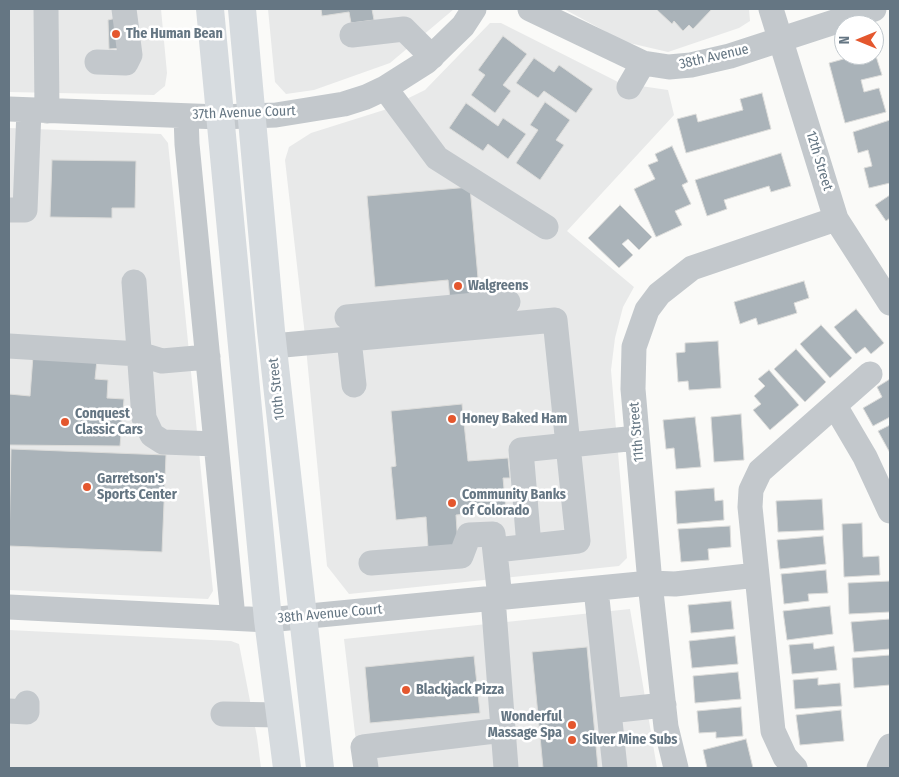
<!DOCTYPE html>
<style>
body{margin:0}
#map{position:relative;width:899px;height:777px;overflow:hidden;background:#fafaf8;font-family:"Fira Sans Condensed",sans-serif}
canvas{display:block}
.frame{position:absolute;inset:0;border:10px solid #657683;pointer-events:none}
.north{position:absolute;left:834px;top:15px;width:50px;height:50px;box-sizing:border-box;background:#fff;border:1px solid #c1c8cd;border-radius:50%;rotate:270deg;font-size:14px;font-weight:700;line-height:20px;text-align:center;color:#657683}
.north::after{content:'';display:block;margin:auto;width:18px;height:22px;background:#e4572e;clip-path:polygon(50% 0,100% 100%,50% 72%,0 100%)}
</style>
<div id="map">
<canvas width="899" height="777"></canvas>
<div class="frame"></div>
<div class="north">N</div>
</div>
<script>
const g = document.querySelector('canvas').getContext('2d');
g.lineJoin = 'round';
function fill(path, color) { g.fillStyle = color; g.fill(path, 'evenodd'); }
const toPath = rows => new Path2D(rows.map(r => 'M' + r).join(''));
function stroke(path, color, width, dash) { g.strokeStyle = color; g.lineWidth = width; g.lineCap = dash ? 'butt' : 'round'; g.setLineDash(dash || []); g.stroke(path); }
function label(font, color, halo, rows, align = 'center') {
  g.font = font + ' "Fira Sans Condensed",sans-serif'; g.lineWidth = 5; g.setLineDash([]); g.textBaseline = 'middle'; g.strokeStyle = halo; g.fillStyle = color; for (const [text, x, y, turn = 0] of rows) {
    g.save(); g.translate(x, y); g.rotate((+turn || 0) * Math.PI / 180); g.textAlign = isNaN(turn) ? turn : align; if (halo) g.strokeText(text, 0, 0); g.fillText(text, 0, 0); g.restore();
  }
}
const built = toPath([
 [9,9,161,9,167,73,165,86,154,95,9,92],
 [268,9,454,9,390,63,314,90,286,94,275,82],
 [564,9,749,9,750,21,739,28,668,52,625,42],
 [490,23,501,23,620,83,668,90,674,115,567,231,634,287,623,307,615,338,611,370,627,558,619,566,349,594,327,566,304,327,285,160,289,147,311,133,384,110,425,90],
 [9,128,161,134,168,143,213,591,208,599,9,590],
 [630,609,657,768,359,768,344,639],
 [9,630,231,641,239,644,257,737,261,768,9,768]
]);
const building = toPath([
 [321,9,372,9,374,20,351,23,349,12,322,16,321,9],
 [656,9,712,9,693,29,689,25,683,31,674,21,672,24,656,9],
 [121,17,123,48,109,49,108,20,121,17],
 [503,36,527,54,503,85,511,91,495,113,471,95,485,75,478,70,503,36],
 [874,50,882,75,861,80,864,92,879,88,886,112,845,123,829,63,858,55,874,55,874,50],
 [534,58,554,72,559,65,593,89,576,113,544,91,538,98,516,83,534,58],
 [762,93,771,129,686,153,677,119,696,114,698,122,743,110,740,99,762,93],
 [545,102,570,120,556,140,564,145,540,180,516,163,538,130,530,125,545,102],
 [466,103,498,126,503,118,526,134,508,159,488,144,483,151,449,128,466,103],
 [890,120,890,183,869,188,864,168,872,166,868,150,858,153,853,132,890,120],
 [672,146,688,182,682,185,691,204,675,211,682,225,656,237,634,189,655,179,648,165,658,161,655,154,672,146],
 [781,153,791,186,771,192,769,186,724,200,727,209,707,216,695,180,781,153],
 [52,160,136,161,135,208,112,208,112,218,50,217,52,160],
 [470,187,478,278,471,278,472,297,450,299,448,280,375,287,367,196,470,187],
 [890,195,890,218,886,221,875,205,890,195],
 [620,205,652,237,639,250,628,239,622,244,633,255,619,268,588,238,620,205],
 [804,281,809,298,794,303,797,313,758,325,756,318,740,324,734,302,804,281],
 [856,309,884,343,871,354,865,347,856,354,834,327,856,309],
 [821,325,852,358,830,378,800,344,821,325],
 [718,341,721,388,689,390,688,381,678,382,676,353,685,352,685,343,718,341],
 [796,349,826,382,805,402,774,369,796,349],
 [33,356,97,360,95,379,108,380,107,398,124,399,120,446,9,445,9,394,30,396,33,356],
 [769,370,799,405,770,430,753,410,761,404,754,396,765,386,758,379,769,370],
 [890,379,890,417,873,426,863,408,882,397,877,387,890,379],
 [462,404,468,461,508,458,510,478,503,478,506,510,456,515,458,546,428,548,426,517,396,520,391,467,396,466,391,411,462,404],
 [741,414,744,460,714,462,711,417,741,414],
 [695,417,701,467,676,469,674,448,666,449,663,420,695,417],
 [890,425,890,453,878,431,890,425],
 [11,449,166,455,162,552,9,546,11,449],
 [714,488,715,501,723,500,724,520,677,524,675,491,714,488],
 [822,499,824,530,778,532,776,501,822,499],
 [862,523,863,557,879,556,880,575,844,577,842,524,862,523],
 [730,526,731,547,708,549,709,560,681,562,678,529,730,526],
 [823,536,826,564,780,569,777,540,823,536],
 [826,570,828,593,808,594,809,601,784,604,781,574,826,570],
 [890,581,890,612,849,614,848,583,890,581],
 [731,601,734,629,691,633,688,605,731,601],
 [830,606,833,634,787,640,783,611,830,606],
 [890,619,890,649,854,652,851,622,890,619],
 [735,636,738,664,692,668,689,641,735,636],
 [813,643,814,649,834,646,837,670,792,674,789,645,813,643],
 [587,647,598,768,543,768,532,652,587,647],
 [890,655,890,685,854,688,852,658,890,655],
 [474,656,480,713,370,723,365,667,474,656],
 [738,672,741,699,695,703,693,676,738,672],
 [818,678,818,685,840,683,842,706,795,709,793,680,818,678],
 [741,707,743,736,716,738,716,732,699,733,697,711,741,707],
 [841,710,844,741,800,745,796,715,841,710],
 [746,739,753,768,707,768,703,750,746,739]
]);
const minor = toPath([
 [46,9,47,111],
 [530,9,643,63,669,67,691,65,730,56,874,9],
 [771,9,836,219,890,303],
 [352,35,404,29,432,57],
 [97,62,126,63,130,55,124,9],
 [629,87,643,63],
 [385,88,437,158,546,227],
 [9,109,220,117,276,115,344,104,366,97,385,88,426,62,463,26,474,9],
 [186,116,187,144,233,618],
 [9,210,25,210,29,110],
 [134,282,144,418,152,435,163,442,216,444],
 [347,317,508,302],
 [349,339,354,385],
 [9,346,139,354,162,361,208,357],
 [273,346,555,320,578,541,496,550],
 [835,406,865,457,890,511],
 [529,546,521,450,637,438],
 [371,563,461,556,469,535,493,534,500,598],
 [596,589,615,768],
 [493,598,506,768],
 [9,607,268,620,650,583,675,584,757,575],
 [9,711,27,712,27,703],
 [609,711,664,705],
 [223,714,280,715],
 [366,768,363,747,503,730],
 [676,768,666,727,650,583,633,389,634,347,647,310,659,294,692,268,836,219],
 [795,768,785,757,773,731,750,507,751,490,760,471,870,374],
 [879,768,890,746]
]);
const major = toPath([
 [210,9,268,620,287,768],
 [242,9,271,331,320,768]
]);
const markers = [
 [116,34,5,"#e4572e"],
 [458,286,5,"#e4572e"],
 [452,419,5,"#e4572e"],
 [65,422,5,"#e4572e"],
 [87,487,5,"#e4572e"],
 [452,503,5,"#e4572e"],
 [406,690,5,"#e4572e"],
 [572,725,5,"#e4572e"],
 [572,740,5,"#e4572e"]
];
const poiNames = [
 ["The Human Bean",126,34],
 ["Walgreens",468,286],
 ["Conquest",75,414],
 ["Classic Cars",75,430],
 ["Honey Baked Ham",462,419],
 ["Garretson's",97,479],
 ["Sports Center",97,495],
 ["Community Banks",462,495],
 ["of Colorado",462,511],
 ["Blackjack Pizza",416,690],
 ["Wonderful",562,717,"right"],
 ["Massage Spa",562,733,"right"],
 ["Silver Mine Subs",582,740]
];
const streetNames = [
 ["38th Avenue",714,57,-13],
 ["37th Avenue Court",244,113,-2],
 ["12th Street",819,161,73],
 ["10th Street",277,389,-96],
 ["11th Street",637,432,-95],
 ["38th Avenue Court",330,614,-5]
];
fill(built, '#e8e9e9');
fill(building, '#aab3b9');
stroke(building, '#dcdcda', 1);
stroke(minor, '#c3c8cc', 25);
stroke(major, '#d6dbdf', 28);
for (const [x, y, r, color] of markers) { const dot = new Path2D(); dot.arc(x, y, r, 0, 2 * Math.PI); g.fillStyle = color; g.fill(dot); stroke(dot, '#fff', 2); }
label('bold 14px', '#657683', '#fff', poiNames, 'left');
label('14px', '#657683', '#fff', streetNames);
</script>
